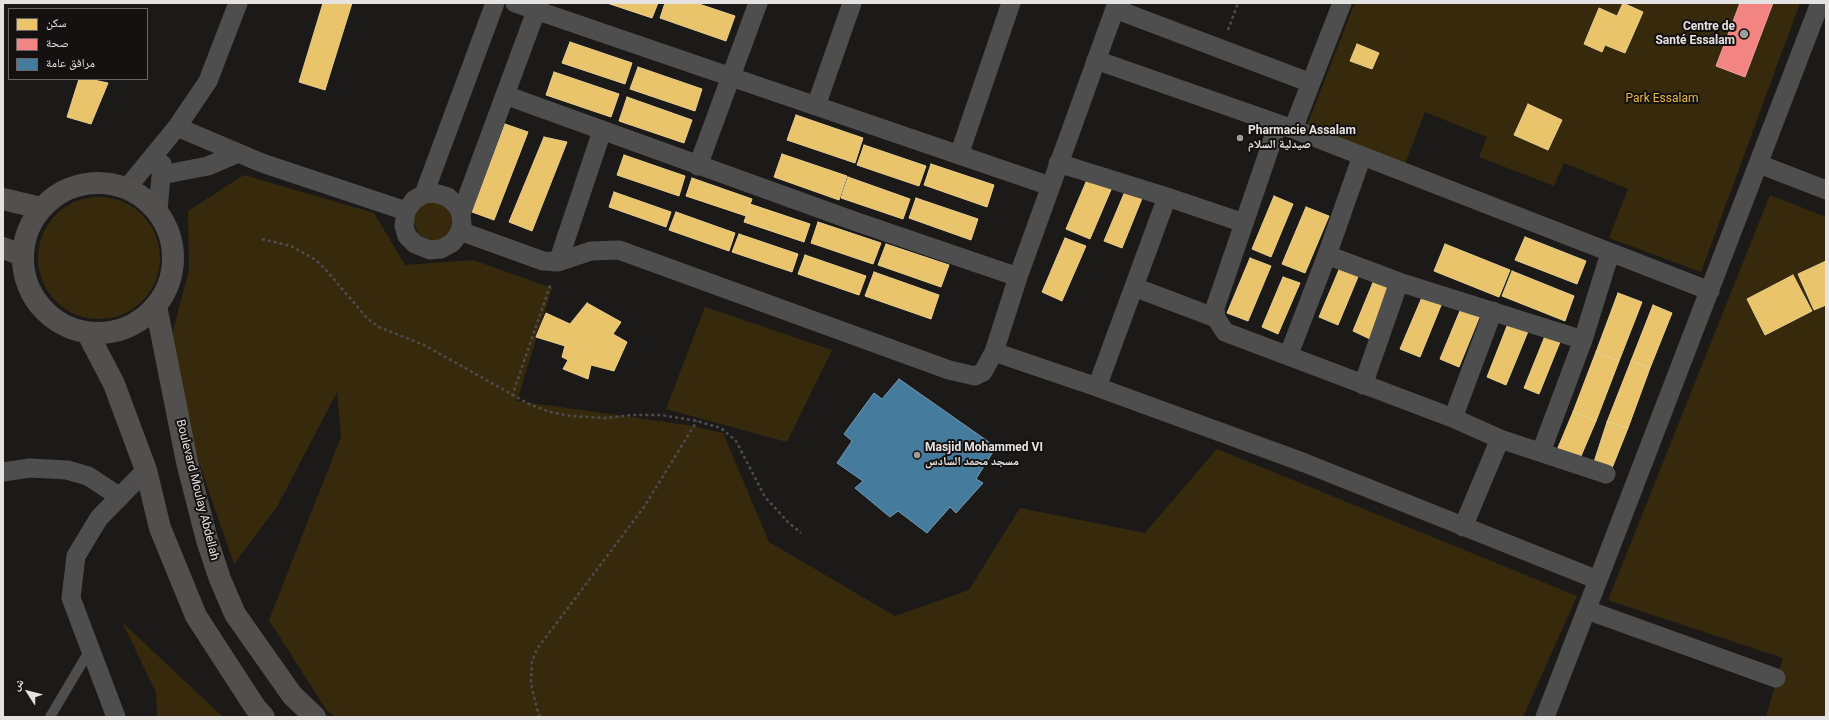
<!DOCTYPE html>
<meta charset="utf-8">
<style>
body{margin:0}
#map{position:relative;width:1829px;height:720px;overflow:hidden;background:#1c1a19;font-family:Roboto,"Noto Naskh Arabic",sans-serif}
canvas{display:block}
.frame{position:absolute;inset:0;border:4px solid #e5e3e2;pointer-events:none}
.legend{position:absolute;left:8px;top:8px;width:140px;height:72px;box-sizing:border-box;background:#141110;border:1px solid #686564;margin:0;padding:5px 7px;list-style:none;font-size:12px;color:#e5e3e2}
.legend li{display:flex;align-items:center;gap:8px;height:20px}
.legend b{width:20px;border:1px solid #686564}
.north{position:absolute;left:8px;top:672px;width:40px;height:40px;-webkit-text-stroke:3px #141110;paint-order:stroke;rotate:306deg;font-size:11px;font-weight:700;line-height:16px;text-align:center;color:#e5e3e2}
.north::after{content:'';display:block;margin:auto;width:14px;height:18px;background:#e5e3e2;clip-path:polygon(50% 0,100% 100%,50% 72%,0 100%)}
</style>
<div id="map">
<canvas width="1829" height="720"></canvas>
<div class="frame"></div>
<ul class="legend">
<li><b style="height:11px;background:#e9c46a"></b>سكن</li>
<li><b style="height:11px;background:#f28482"></b>صحة</li>
<li><b style="height:11px;background:#457b9d"></b>مرافق عامة</li>
</ul>
<div class="north">ش</div>
</div>
<script>
const g = document.querySelector('canvas').getContext('2d');
g.lineJoin = 'round';
function fill(path, color) { g.fillStyle = color; g.fill(path, 'evenodd'); }
const toPath = rows => new Path2D(rows.map(r => 'M' + r).join(''));
function stroke(path, color, width, dash) { g.strokeStyle = color; g.lineWidth = width; g.lineCap = dash ? 'butt' : 'round'; g.setLineDash(dash || []); g.stroke(path); }
function label(font, color, halo, rows, align = 'center') {
  g.font = font + ' Roboto,"Noto Naskh Arabic",sans-serif'; g.lineWidth = 4; g.setLineDash([]); g.textBaseline = 'middle'; g.strokeStyle = halo; g.fillStyle = color; for (const [text, x, y, turn = 0] of rows) {
    g.save(); g.translate(x, y); g.rotate((+turn || 0) * Math.PI / 180); g.textAlign = isNaN(turn) ? turn : align; if (halo) g.strokeText(text, 0, 0); g.fillText(text, 0, 0); g.restore();
  }
}
const green = toPath([
 [1355,3,1800,3,1701,272,1609,238,1628,189,1564,163,1554,186,1479,157,1487,137,1425,112,1404,166,1306,128],
 [244,175,374,213,405,265,473,260,552,288,517,401,687,425,723,433,769,542,895,616,969,590,1020,508,1145,533,1217,449,1577,596,1523,717,336,717,327,711,269,620,341,437,337,392,278,505,234,564,195,451,172,335,189,270,188,211],
 [1770,195,1826,217,1826,717,1766,717,1783,658,1608,600],
 '38 258a61 61 0 1 1 122 0a61 61 0 1 1-122 0Z',
 [439,200,454,216,452,230,440,240,433,241,419,235,413,221,414,214,424,202],
 [705,307,832,350,787,442,666,409],
 [122,622,223,717,157,717,156,692]
]);
const homes = toPath([
 [323,3,352,3,325,90,299,82,323,3],
 [607,3,658,3,652,18,607,3],
 [665,3,696,3,735,16,726,41,660,18,665,3],
 [1623,3,1643,12,1625,53,1605,45,1602,52,1584,44,1599,8,1617,16,1623,3],
 [570,42,632,63,625,84,562,63,570,42],
 [1357,44,1379,53,1372,69,1350,61,1357,44],
 [638,67,702,89,695,111,630,89,638,67],
 [554,72,619,94,611,117,546,95,554,72],
 [79,79,89,79,108,83,91,124,67,117,79,79],
 [627,97,692,120,684,143,619,121,627,97],
 [1528,104,1562,120,1548,150,1514,135,1528,104],
 [796,115,863,138,855,163,787,140,796,115],
 [505,124,528,132,494,220,472,212,505,124],
 [544,137,567,142,532,231,509,222,544,137],
 [864,145,926,166,919,186,857,165,864,145],
 [782,154,847,176,839,200,774,177,782,154],
 [624,155,685,176,679,196,617,175,624,155],
 [931,164,994,185,987,207,924,185,931,164],
 [1089,175,1113,185,1090,239,1066,229,1089,175],
 [848,177,910,199,903,219,841,198,848,177],
 [692,178,752,199,746,216,686,196,692,178],
 [1126,189,1143,196,1122,248,1104,241,1126,189],
 [614,192,671,212,666,227,609,207,614,192],
 [1274,196,1293,204,1271,257,1252,249,1274,196],
 [916,198,978,219,971,240,909,218,916,198],
 [750,204,810,224,804,242,744,222,750,204],
 [1306,207,1329,216,1305,273,1282,264,1306,207],
 [676,212,735,233,729,251,669,230,676,212],
 [818,222,881,243,873,264,811,243,818,222],
 [739,234,798,254,792,272,732,252,739,234],
 [1525,237,1586,261,1577,284,1515,260,1525,237],
 [1065,238,1086,246,1062,301,1042,292,1065,238],
 [886,244,949,265,941,287,878,265,886,244],
 [1445,244,1510,270,1499,297,1434,271,1445,244],
 [805,255,866,276,859,295,798,274,805,255],
 [1250,258,1271,266,1248,321,1227,313,1250,258],
 [1826,261,1826,305,1814,310,1798,274,1826,261],
 [1341,265,1360,272,1338,325,1319,317,1341,265],
 [1512,271,1574,296,1565,321,1502,296,1512,271],
 [874,272,939,295,931,319,865,296,874,272],
 [1793,275,1812,311,1765,335,1747,299,1793,275],
 [1283,277,1300,283,1278,334,1262,327,1283,277],
 [1374,280,1392,287,1370,339,1353,331,1374,280],
 [1618,293,1642,302,1619,361,1596,352,1618,293],
 [1423,295,1442,303,1420,357,1400,349,1423,295],
 [587,303,621,322,613,334,627,342,614,371,591,365,588,379,563,369,568,360,562,357,565,346,536,337,546,313,570,324,587,303],
 [1653,305,1672,313,1650,368,1631,361,1653,305],
 [1462,306,1481,313,1459,367,1440,359,1462,306],
 [1509,321,1529,329,1506,385,1487,377,1509,321],
 [1545,336,1560,342,1539,394,1524,388,1545,336],
 [1596,352,1619,361,1596,421,1573,412,1596,352],
 [1631,361,1650,368,1628,428,1607,422,1631,361],
 [1573,412,1596,421,1581,456,1557,450,1573,412],
 [1607,422,1628,428,1612,468,1594,462,1607,422]
]);
const health = toPath([
 [1740,3,1773,3,1745,77,1716,66,1740,3]
]);
const public = toPath([
 [899,379,996,447,976,479,983,483,956,513,950,507,927,533,898,511,890,517,855,488,863,481,837,463,852,441,844,434,874,393,882,399,899,379]
]);
const path = toPath([
 [1228,30,1238,3],
 [262,239,291,246,316,260,326,270,367,318,379,327,424,345,529,404,550,412,571,416,605,418,633,415,661,415,697,421,721,428,736,441,765,497,788,522,801,533],
 [512,396,551,283],
 [540,717,537,709,531,684,532,661,537,649,644,507,697,421]
]);
const service = toPath([
 [50,717,91,648]
]);
const minor = toPath([
 [515,3,1050,186],
 [1115,9,1311,83],
 [1096,60,1293,129,1710,291],
 [505,95,854,221,1018,277],
 [816,106,852,3],
 [1278,124,1215,308,1216,318,1225,332,1453,418,1500,439,1606,474],
 [177,127,262,163,406,211],
 [1293,129,1342,3],
 [959,155,1011,3],
 [1058,163,1167,197,1244,223],
 [1759,164,1826,190],
 [698,166,758,3],
 [161,175,208,166,238,153],
 [127,188,177,127,208,81,238,3],
 [424,194,434,193,448,197,458,207,461,214,462,224,459,234,452,243,441,249,430,250,415,244,407,236,404,226,406,211,414,200,424,194,495,3],
 [158,211,162,164],
 [461,214,539,3],
 [460,231,543,261,558,262,591,251,619,250,949,370,975,376,983,372,994,352,1018,277,1117,3],
 [1327,255,1399,282,1583,340],
 [558,262,602,131],
 [1134,287,1216,318],
 [994,352,1097,387,1305,463,1598,580,1820,3],
 [1289,354,1327,255,1362,156],
 [1363,385,1399,282],
 [1097,387,1167,197],
 [1453,418,1493,311],
 [1541,452,1583,340,1610,253],
 [3,472,30,468,67,470,88,476,120,497],
 [1463,527,1500,439],
 [1587,610,1776,678],
 [116,717,71,598,76,556,99,518,146,470],
 [1545,717,1598,580]
]);
const secondary = toPath([
 '23 258a75 75 0 1 1 150 0a75 75 0 1 1-150 0Z',
 [3,199,41,208],
 [3,248,22,255],
 [156,306,187,462,207,540,220,579,235,614,292,695,315,717],
 [88,334,114,384,146,470,160,528,196,616,255,707,264,717]
]);
const markers = [
 [1744,34,5,"#9f9d9c"],
 [1240,138,4,"#9f9d9c"],
 [917,455,4,"#9f9d9c"]
];
const poiNames = [
 ["Centre de",1735,27,"right"],
 ["Santé Essalam",1735,41,"right"],
 ["Pharmacie Assalam",1248,131],
 ["صيدلية السلام",1248,145],
 ["Masjid Mohammed VI",925,448],
 ["مسجد محمد السادس",925,462]
];
const parkNames = [
 ["Park Essalam",1662,99]
];
const streetNames = [
 ["Boulevard Moulay Abdellah",197,490,76]
];
fill(green, '#372a0c');
fill(homes, '#e9c46a');
stroke(homes, '#e8cd8e', 1);
fill(health, '#f28482');
stroke(health, '#eea09f', 1);
fill(public, '#457b9d');
stroke(public, '#759ab2', 1);
stroke(path, '#4d4c4c', 2.5, [3, 3]);
stroke(service, '#4e4e4e', 10);
stroke(minor, '#4e4e4e', 19);
stroke(secondary, '#51504f', 22);
for (const [x, y, r, color] of markers) { const dot = new Path2D(); dot.arc(x, y, r, 0, 2 * Math.PI); g.fillStyle = color; g.fill(dot); stroke(dot, '#141110', 1.5); }
label('bold 12px', '#e5e3e2', '#141110', poiNames, 'left');
label('12px', '#e9b745', '#141110', parkNames);
label('12px', '#e5e3e2', '#141110', streetNames);
</script>
